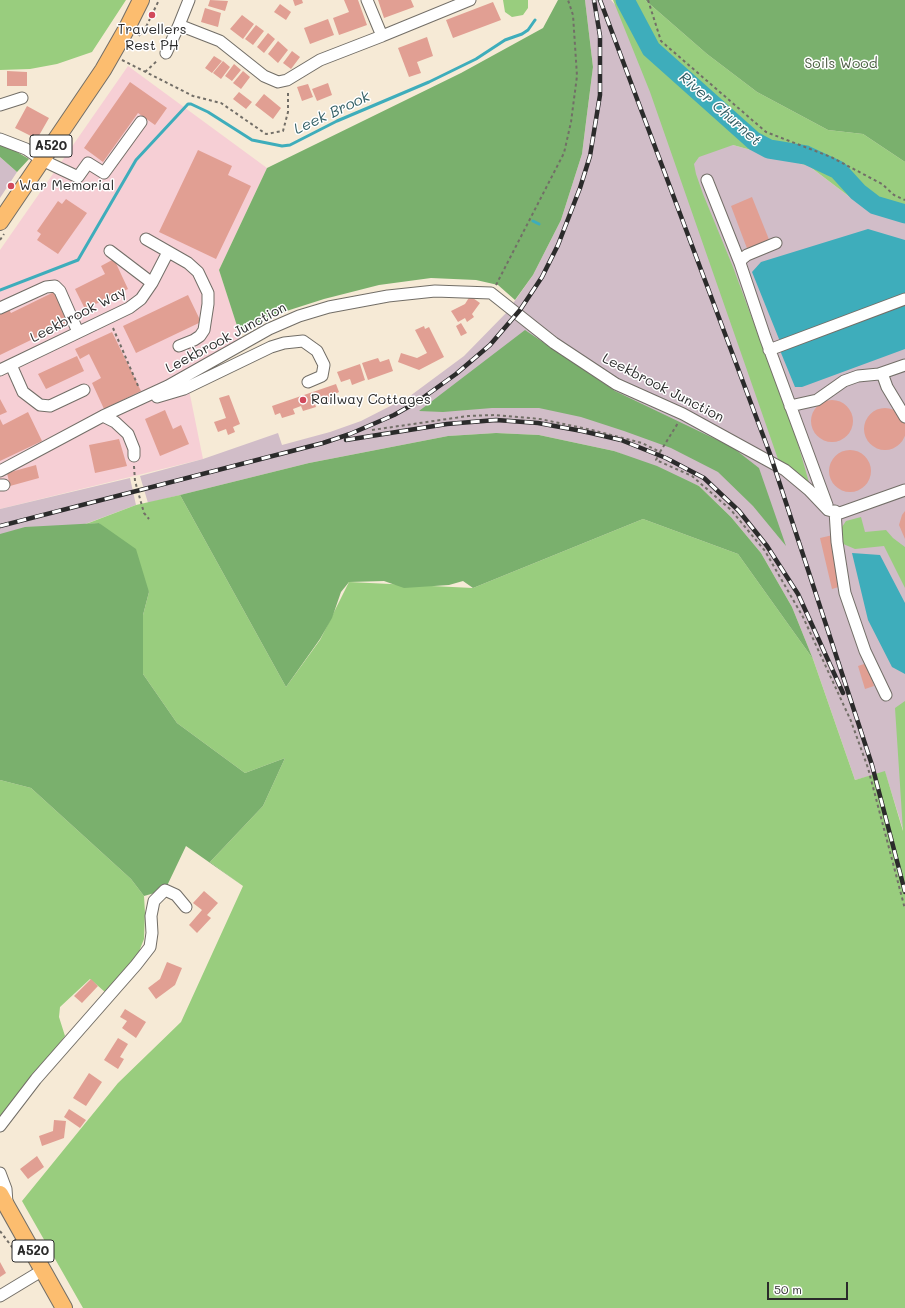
<!DOCTYPE html>
<style>
body{margin:0}
#map{position:relative;width:905px;height:1308px;overflow:hidden;background:#f6ead6;font-family:Mali,sans-serif}
canvas{display:block}
.scale{position:absolute;left:767px;top:1282px;width:81px;height:18px;box-sizing:border-box;border:2px solid #2b2b2b;border-top:0;padding-left:5px;font-size:12px;line-height:14px;white-space:nowrap;color:#2b2b2b;-webkit-text-stroke:3px #fff;paint-order:stroke}
</style>
<div id="map">
<canvas width="905" height="1308"></canvas>
<div class="scale">50 m</div>
</div>
<script>
const g = document.querySelector('canvas').getContext('2d');
g.lineJoin = 'round';
function fill(path, color) { g.fillStyle = color; g.fill(path, 'evenodd'); }
const toPath = rows => new Path2D(rows.map(r => 'M' + r).join(''));
function stroke(path, color, width, dash) { g.strokeStyle = color; g.lineWidth = width; g.lineCap = dash ? 'butt' : 'round'; g.setLineDash(dash || []); g.stroke(path); }
function label(font, color, halo, rows, align = 'center') {
  g.font = font + ' Mali,sans-serif'; g.lineWidth = 3; g.setLineDash([]); g.textBaseline = 'middle'; g.strokeStyle = halo; g.fillStyle = color; for (const [text, x, y, turn = 0] of rows) {
    g.save(); g.translate(x, y); g.rotate((+turn || 0) * Math.PI / 180); g.textAlign = isNaN(turn) ? turn : align; if (halo) g.strokeText(text, 0, 0); g.fillText(text, 0, 0); g.restore();
  }
}
const built = toPath([
 [128,66,267,168,219,270,245,349,187,380,203,459,0,509,0,250]
]);
const industrial = toPath([
 [585,0,611,0,733,145,809,166,867,210,905,223,905,836,885,772,855,780,813,659,792,607,761,553,731,517,699,486,614,451,539,435,496,433,448,436,309,463,148,503,140,476,203,459,278,433,282,445,330,432,361,421,410,396,464,356,507,312,533,275,561,220,582,154,593,67],
 [0,157,17,172,0,198],
 [130,478,136,505,0,556,0,509]
]);
const green = toPath([
 [0,0,126,0,92,52,57,64,30,69,0,70],
 [503,0,528,0,528,8,523,15,512,17,505,12],
 [613,0,645,0,707,54,757,92,828,130,863,134,905,162,905,223,867,210,809,166,733,145,699,157,694,164,696,174,703,194,733,267,796,437,810,486,779,462,650,92],
 [180,495,286,687,320,640,349,582,473,588,643,519,738,554,813,659,855,780,885,771,903,831,895,708,905,701,905,1308,83,1308,22,1201,118,1083,181,1022,243,886,210,862,263,806,285,758,245,773,177,723,143,674,143,615,149,592,99,523,86,524,136,505],
 [861,517,865,532,886,530,893,538,905,547,905,588,884,546,855,549,841,543,840,530,846,521],
 [0,780,31,788,131,879,144,896,145,913,144,939,138,954,105,992,90,979,60,1007,59,1017,65,1036,0,1119]
]);
const forest = toPath([
 [558,0,585,0,593,67,586,122,582,154,561,220,533,275,515,300,498,285,476,280,431,278,379,285,324,299,274,315,239,332,219,270,267,168,461,73,543,28],
 [645,0,905,0,905,162,863,134,828,130,757,92,707,54],
 [0,142,29,159,17,172,0,157],
 [525,330,615,391,732,447,759,468,786,546,753,506,718,472,671,448,624,431,581,417,539,408,492,408,443,412,419,411],
 [496,433,539,435,614,451,657,466,699,486,731,517,761,553,792,607,813,659,738,554,643,519,473,588,463,581,449,585,404,588,384,581,349,582,341,592,332,618,320,639,286,687,180,495,309,463,448,436],
 [99,523,136,549,149,592,143,615,143,674,177,723,245,773,285,758,263,806,210,862,243,886,186,846,165,890,144,896,131,879,31,788,0,780,0,534,25,527]
]);
const water = toPath([
 [618,0,633,0,641,18,632,22],
 [868,229,905,240,905,297,787,341,779,339,752,272,761,262],
 [905,302,905,349,802,387,795,387,779,348],
 [852,553,880,555,905,603,905,674,892,667,868,620]
]);
const stream = toPath([
 [533,221,539,224],
 [0,290,78,260,136,160,188,104,191,104,208,112,252,140,282,146,290,145,337,121,429,82,476,59,505,40,522,34,528,30,535,20]
]);
const river = toPath([
 [625,0,651,49,754,141,769,149,806,155,838,170,858,192,875,205,905,214]
]);
const building = toPath([
 [210,0,228,1,225,11,208,6],
 [293,0,302,0,303,3,295,6],
 [344,0,358,0,367,25,339,35,333,18,349,12],
 [378,0,411,0,414,7,384,18],
 [493,2,501,20,453,38,446,20],
 [280,4,291,12,286,20,274,12],
 [205,8,221,13,218,27,201,22],
 [242,15,254,24,243,39,230,29],
 [328,19,334,35,310,44,304,28],
 [256,25,264,31,253,45,245,39],
 [268,33,275,39,264,53,257,47],
 [427,37,433,56,417,62,421,73,409,77,398,48],
 [278,41,288,50,278,63,268,54],
 [292,51,300,57,291,69,283,63],
 [214,56,222,61,212,73,205,68],
 [223,61,230,67,221,79,213,73],
 [234,64,241,70,232,81,225,76],
 [7,71,27,72,27,86,7,86],
 [243,71,250,77,241,89,233,83],
 [130,82,167,108,155,125,138,113,103,162,84,148],
 [328,83,332,95,317,101,312,89],
 [308,84,313,97,302,101,297,87],
 [239,92,252,102,246,109,233,99],
 [264,94,281,108,273,119,255,105],
 [27,106,49,118,37,139,15,128],
 [198,150,232,166,228,175,251,186,216,259,159,232],
 [752,197,770,242,748,251,731,206],
 [66,199,87,213,58,254,37,240,41,234,37,231,58,201,62,204],
 [114,259,128,289,85,309,75,289,105,274,101,266],
 [54,292,68,322,0,355,0,312,8,308,11,313],
 [188,295,201,322,136,353,123,326],
 [470,296,480,303,472,314,474,317,467,322,465,318,458,322,451,311,465,304],
 [461,323,467,333,461,336,456,326],
 [424,326,425,329,429,327,444,357,419,370,398,362,401,353,417,358,427,353,415,330],
 [112,332,141,391,104,409,92,383,101,378,89,354,80,359,75,349],
 [77,356,84,371,46,389,38,374],
 [378,358,380,362,389,359,393,371,368,380,362,363],
 [360,364,365,380,352,385,350,379,341,382,337,372],
 [336,384,339,392,335,394,337,399,325,404,323,398,314,401,316,407,303,411,301,406,293,409,295,414,282,418,280,413,275,415,272,406],
 [229,395,240,424,233,427,235,432,228,435,226,429,218,432,214,422,226,418,219,398],
 [0,399,7,412,0,415],
 '811 421a21 21 0 1 1 42 0a21 21 0 1 1-42 0Z',
 '864 429a21 21 0 1 1 42 0a21 21 0 1 1-42 0Z',
 [165,410,173,429,181,425,189,444,160,456,145,419],
 [28,412,42,441,0,461,0,419,3,425],
 [119,439,127,466,95,473,89,445],
 '829 471a21 21 0 1 1 42 0a21 21 0 1 1-42 0Z',
 [36,465,39,478,10,486,7,473],
 [905,511,905,539,899,525,902,515],
 [833,535,842,586,832,589,820,538],
 [867,663,874,686,865,689,858,666],
 [204,891,218,903,207,915,211,918,197,933,189,925,202,910,193,903],
 [167,962,182,968,175,985,156,999,148,988,160,979],
 [91,979,98,986,82,1003,74,996],
 [125,1009,146,1022,136,1038,122,1028,127,1021,120,1017],
 [118,1038,128,1044,120,1057,124,1059,118,1069,104,1060],
 [89,1073,102,1082,86,1106,73,1098],
 [69,1109,86,1120,80,1128,64,1117],
 [54,1120,66,1121,64,1138,42,1146,39,1136,53,1131],
 [37,1156,44,1167,28,1179,20,1169],
 [0,1262,6,1273,0,1277]
]);
const path = toPath([
 [648,0,661,41,766,132,831,157,882,184,894,195,905,200],
 [139,36,146,27,159,0],
 [122,60,193,96,221,103,266,134,283,131,288,112,288,90],
 [145,72,158,60],
 [0,240,4,234],
 [496,285,564,153,571,122,577,76,573,15,568,0],
 [113,328,139,388],
 [372,430,468,416,495,415,540,419,592,430,642,443,660,452,678,423],
 [660,452,656,460,692,476,731,510,765,551,803,617,851,721,868,768,905,909],
 [134,466,135,481,144,513,149,519],
 [0,1231,21,1259]
]);
const minor = toPath([
 [189,0,179,25,220,41,264,76,278,82,287,80,320,60,382,36],
 [367,0,382,36,470,0],
 [166,53,179,25],
 [0,105,22,98],
 [0,139,26,149,42,160,78,177,88,163,104,173,141,122],
 [707,180,740,263],
 [146,239,188,263,198,272,208,293,208,304,204,330,200,336,194,340,179,346],
 [776,243,747,255,742,259,740,263,765,337,827,505],
 [110,251,152,283],
 [0,308,46,287,55,286,60,291,78,332],
 [769,350,905,299],
 [11,365,23,392,40,405,50,406,84,390],
 [0,370,129,308,141,299,152,283,168,252],
 [882,373,887,387,905,417],
 [157,397,184,389,271,347,284,343,303,341,317,351,324,365,322,376,308,382],
 [790,406,817,400,844,381,858,376,879,374,905,365],
 [103,416,115,422,128,434,134,449,134,456],
 [0,471,103,416,168,386,269,329,299,316,329,307,388,296,435,291,491,293,554,343,616,384,683,414,785,470,809,490,828,510,840,513,905,490],
 [0,485,4,485],
 [835,511,837,542,845,593,865,651,886,695],
 [0,1126,36,1079,136,965,150,947,152,933,151,916,154,901,165,890,176,895,186,907],
 [0,1173,6,1189,7,1203],
 [0,1296,43,1270]
]);
const highway = toPath([
 [0,222,103,70,127,28,141,0],
 [0,1194,64,1308]
]);
const rail = toPath([
 [600,0,770,454,872,765,905,892],
 [346,440,447,424,496,420,538,423,582,431,621,440,666,458,704,478,739,511,767,546,798,594,843,693],
 [0,526,323,443,350,434,394,415,417,402,456,374,490,345,520,310,542,277,558,245,580,188,590,156,600,95,600,36,594,0]
]);
const markers = [
 [152,15,4,"#d1495b"],
 [11,186,4,"#d1495b"],
 [303,400,4,"#d1495b"]
];
const shields = [
 [51,146,42],
 [33,1251,42]
];
const shieldNames = [
 ["A520",51,146],
 ["A520",33,1251]
];
const poiNames = [
 ["Travellers",152,30,"center"],
 ["Rest PH",152,46,"center"],
 ["War Memorial",19,186],
 ["Railway Cottages",311,400]
];
const parkNames = [
 ["Soils Wood",841,64]
];
const streetNames = [
 ["Leekbrook Way",78,315,-27],
 ["Leekbrook Junction",226,338,-28],
 ["Leekbrook Junction",663,388,27]
];
const waterNames = [
 ["River Churnet",720,109,41],
 ["Leek Brook",332,113,-25]
];
fill(built, '#f6cfd5');
fill(industrial, '#d1bdc8');
fill(green, '#99cd7e');
fill(forest, '#7ab06d');
fill(water, '#3eadbb');
stroke(stream, '#3eadbb', 3);
stroke(river, '#3eadbb', 19);
fill(building, '#e19f93');
stroke(minor, '#726e67', 13);
stroke(highway, '#726e67', 18);
stroke(path, '#726e67', 2, [3, 3]);
stroke(minor, '#fff', 11);
stroke(highway, '#fcbd6f', 16);
stroke(rail, '#2b2b2b', 4.5);
stroke(rail, '#fff', 3, [9]);
for (const [x, y, r, color] of markers) { const dot = new Path2D(); dot.arc(x, y, r, 0, 2 * Math.PI); g.fillStyle = color; g.fill(dot); stroke(dot, '#fff', 1.5); }
for (const [x, y, w] of shields) { const box = new Path2D(); box.roundRect(x - w / 2, y - 11, w, 22, 3); g.fillStyle = '#fff'; g.fill(box); stroke(box, '#2b2b2b', 1); }
label('bold 13px', '#2b2b2b', null, shieldNames);
label('14px', '#2b2b2b', '#fff', poiNames, 'left');
label('14px', '#4c5c44', '#fff', parkNames);
label('14px', '#2b2b2b', '#fff', streetNames);
label('italic 15px', '#335f65', '#fff', waterNames);
</script>
